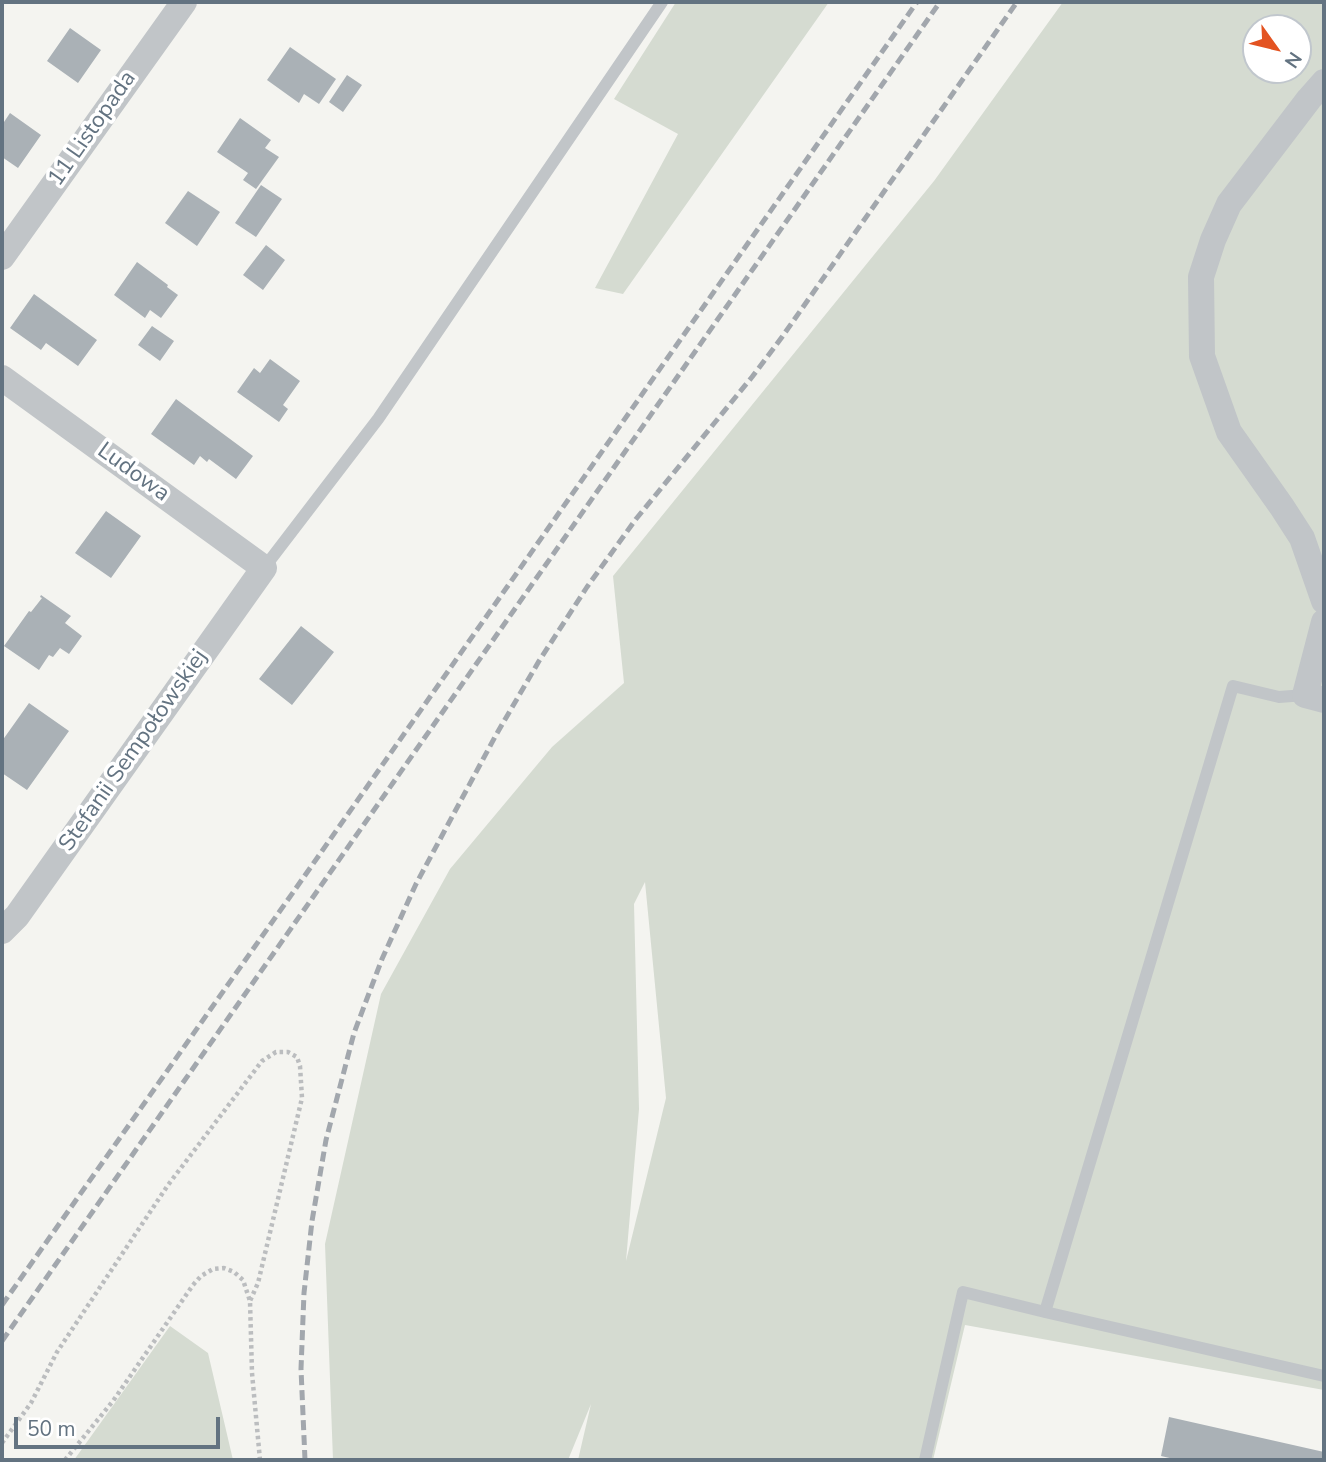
<!DOCTYPE html>
<meta charset="utf-8">
<style>
body{margin:0}
#map{position:relative;width:1326px;height:1462px;overflow:hidden;background:#f4f4f0;font-family:"Nunito Sans",sans-serif}
canvas{display:block}
.frame{position:absolute;inset:0;border:4px solid #637381;pointer-events:none}
.north{position:absolute;left:1242px;top:14px;width:70px;height:70px;box-sizing:border-box;background:#fff;border:2px solid #c1c7cd;border-radius:50%;rotate:124deg;font-size:19px;font-weight:700;line-height:28px;text-align:center;color:#637381}
.north::after{content:'';display:block;margin:auto;width:24px;height:32px;background:#e35321;clip-path:polygon(50% 0,100% 100%,50% 72%,0 100%)}
.scale{position:absolute;left:14px;top:1417px;width:206px;height:32px;box-sizing:border-box;border:4px solid #637381;border-top:0;padding-left:9px;font-size:21px;line-height:24px;white-space:nowrap;color:#637381;-webkit-text-stroke:5px #fff;paint-order:stroke}
</style>
<div id="map">
<canvas width="1326" height="1462"></canvas>
<div class="frame"></div>
<div class="north">N</div>
<div class="scale">50 m</div>
</div>
<script>
const g = document.querySelector('canvas').getContext('2d');
g.lineJoin = 'round';
function fill(path, color) { g.fillStyle = color; g.fill(path, 'evenodd'); }
const toPath = rows => new Path2D(rows.map(r => 'M' + r).join(''));
function stroke(path, color, width, dash) { g.strokeStyle = color; g.lineWidth = width; g.lineCap = dash ? 'butt' : 'round'; g.setLineDash(dash || []); g.stroke(path); }
function label(font, color, halo, rows, align = 'center') {
  g.font = font + ' "Nunito Sans",sans-serif'; g.lineWidth = 7; g.setLineDash([]); g.textBaseline = 'middle'; g.strokeStyle = halo; g.fillStyle = color; for (const [text, x, y, turn = 0] of rows) {
    g.save(); g.translate(x, y); g.rotate((+turn || 0) * Math.PI / 180); g.textAlign = isNaN(turn) ? turn : align; if (halo) g.strokeText(text, 0, 0); g.fillText(text, 0, 0); g.restore();
  }
}
const green = toPath([
 [676,2,829,2,623,294,595,288,678,134,614,99],
 [1063,2,1324,2,1324,1390,965,1325,933,1460,578,1460,591,1404,568,1460,333,1460,325,1244,381,994,450,869,552,747,624,683,613,576,934,181],
 [1256,28,1298,28,1298,70,1256,70],
 [645,882,666,1098,626,1261,639,1109,634,904],
 [170,1326,208,1353,233,1460,74,1460]
]);
const building = toPath([
 [70,28,101,50,78,83,47,61],
 [290,47,336,79,319,104,304,94,299,103,267,80],
 [347,75,362,85,343,112,329,102],
 [10,113,41,135,18,168,2,157,2,125],
 [240,118,271,140,265,148,279,157,256,189,243,180,248,173,217,152],
 [261,185,282,199,256,237,235,223],
 [188,191,220,212,197,246,165,223],
 [266,245,285,260,263,290,243,275],
 [137,262,168,285,167,287,178,295,161,318,150,310,145,318,114,295],
 [34,294,97,340,78,366,46,343,41,350,10,328],
 [152,326,174,341,160,361,138,345],
 [270,359,300,381,283,405,288,409,279,422,237,392,254,368,260,373],
 [176,399,253,456,236,479,209,459,207,462,200,456,194,465,151,434],
 [106,511,141,536,111,578,75,553],
 [41,595,71,616,65,623,82,636,69,654,60,648,53,657,49,655,39,670,4,646,29,611,31,612,42,598,40,597],
 [301,626,334,652,292,705,259,679],
 [29,703,69,731,27,790,2,773,2,741],
 [1169,1417,1324,1452,1324,1460,1178,1460,1161,1456]
]);
const path = toPath([
 [2,1443,31,1403,57,1352,168,1185,262,1061,276,1052,288,1052,297,1057,300,1066,302,1098,258,1283,250,1301],
 [65,1460,113,1401,193,1285,201,1276,213,1269,224,1268,234,1272,243,1280,250,1301,252,1373,260,1460]
]);
const lane = toPath([
 [264,568,378,419,662,2],
 [1045,1312,1233,686,1279,697,1305,695],
 [925,1460,963,1292,1045,1312,1324,1376]
]);
const street = toPath([
 [1324,82,1309,99,1229,204,1213,240,1201,277,1202,356,1229,432,1282,507,1302,538,1324,601],
 [2,257,184,2],
 [2,378,264,568,17,916,2,931],
 [1324,622,1305,695,1324,700]
]);
const rail = toPath([
 [2,1305,294,891,917,2],
 [2,1341,940,2],
 [305,1460,301,1369,304,1293,312,1221,326,1140,354,1033,382,959,416,884,496,735,539,661,587,587,636,519,752,377,782,337,1017,2]
]);
const streetNames = [
 ["11 Listopada",93,129,-55],
 ["Ludowa",133,473,36],
 ["Stefanii Sempołowskiej",134,751,-55]
];
fill(green, '#d5dbd1');
fill(building, '#aab1b6');
stroke(path, '#bbbdbf', 4.5, [3.5, 3.5]);
stroke(lane, '#c1c5c8', 12);
stroke(street, '#c1c5c8', 26);
stroke(rail, '#a2a7ad', 5, [10, 5]);
label('23px', '#637381', '#fff', streetNames);
</script>
